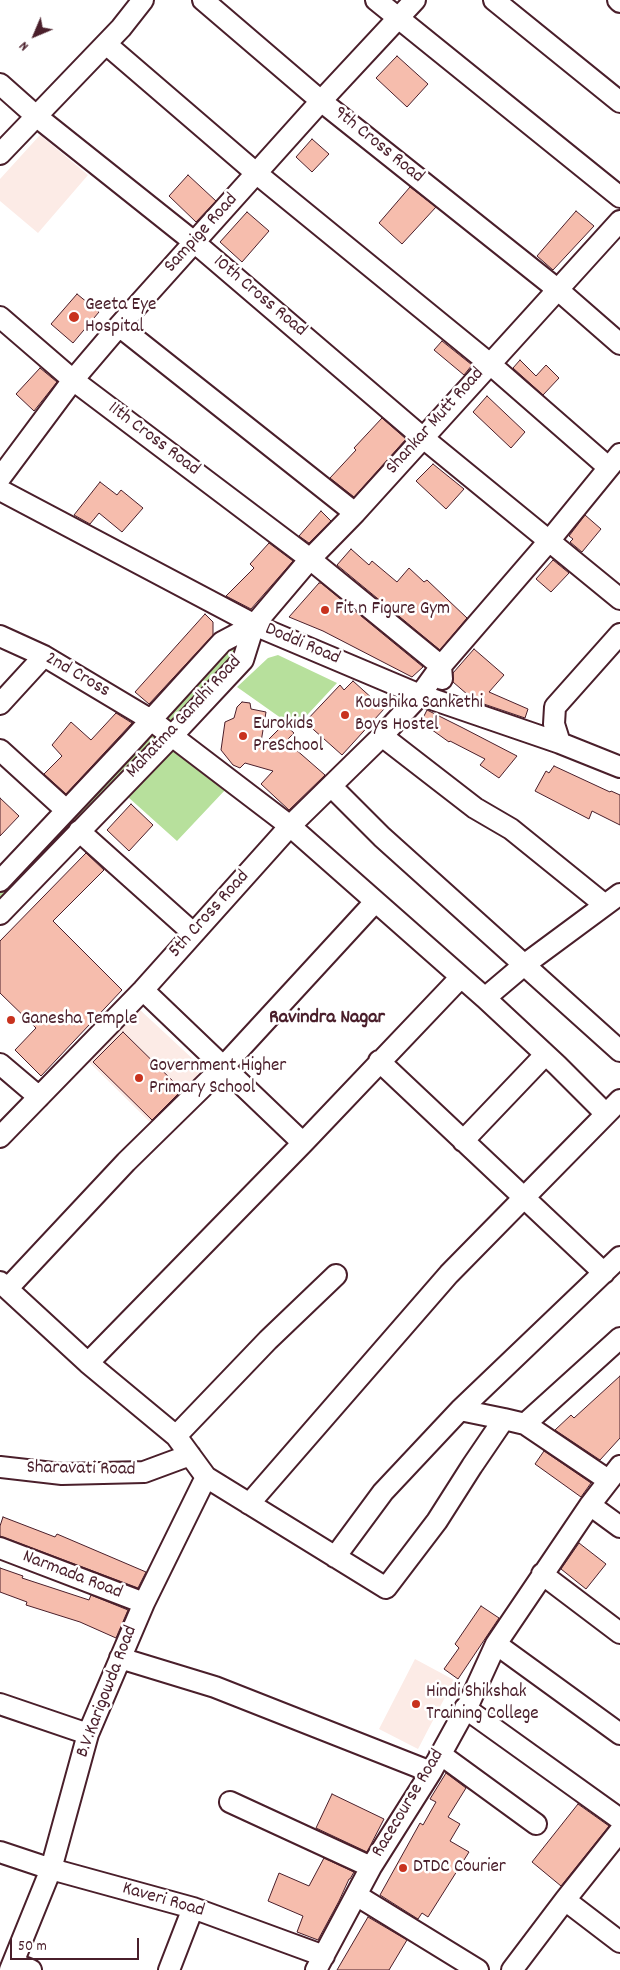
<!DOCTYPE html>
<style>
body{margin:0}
#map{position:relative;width:620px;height:1970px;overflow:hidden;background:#fff;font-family:Dekko,sans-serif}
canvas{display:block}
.north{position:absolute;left:10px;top:10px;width:50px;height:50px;-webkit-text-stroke:4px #fff;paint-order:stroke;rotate:225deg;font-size:14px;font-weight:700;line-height:20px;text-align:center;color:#4a1f2b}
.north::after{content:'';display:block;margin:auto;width:18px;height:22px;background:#4a1f2b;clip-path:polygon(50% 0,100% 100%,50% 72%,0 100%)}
.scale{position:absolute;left:10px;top:1938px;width:129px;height:22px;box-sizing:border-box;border:2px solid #4a1f2b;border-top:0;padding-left:6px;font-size:15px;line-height:18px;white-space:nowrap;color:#4a1f2b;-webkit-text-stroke:4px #fff;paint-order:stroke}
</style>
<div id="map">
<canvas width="620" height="1970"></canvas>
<div class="north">N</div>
<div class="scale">50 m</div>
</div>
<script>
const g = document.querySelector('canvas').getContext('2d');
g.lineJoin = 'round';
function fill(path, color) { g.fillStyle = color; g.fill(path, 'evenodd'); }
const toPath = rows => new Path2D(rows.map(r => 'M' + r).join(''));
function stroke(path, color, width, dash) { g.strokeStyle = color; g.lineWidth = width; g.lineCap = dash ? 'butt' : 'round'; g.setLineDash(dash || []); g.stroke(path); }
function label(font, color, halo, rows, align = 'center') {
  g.font = font + ' Dekko,sans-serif'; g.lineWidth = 5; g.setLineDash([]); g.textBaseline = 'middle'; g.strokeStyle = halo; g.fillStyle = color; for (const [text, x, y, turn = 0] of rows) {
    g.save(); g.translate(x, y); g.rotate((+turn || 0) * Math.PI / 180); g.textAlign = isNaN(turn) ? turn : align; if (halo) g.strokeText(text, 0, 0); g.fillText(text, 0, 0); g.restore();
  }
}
const built = toPath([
 [40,135,88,175,38,233,0,201,0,179],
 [138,1008,209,1074,156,1128,88,1061],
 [415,1659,454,1680,418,1749,379,1729]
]);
const green = toPath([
 [230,644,238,651,171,724,163,717],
 [278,655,337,683,295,728,237,687,268,658],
 [153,730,160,736,0,901,0,889],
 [174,749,226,789,177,841,128,797]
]);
const building = toPath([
 [397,56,428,84,407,107,376,78,397,56],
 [312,139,329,154,312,172,296,157,312,139],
 [188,175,216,201,196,222,169,196,188,175],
 [410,187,436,207,402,244,379,223,410,187],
 [576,211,594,226,553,270,537,256,576,211],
 [247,212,269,231,242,262,220,242,247,212],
 [77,294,99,312,73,343,51,324,77,294],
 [442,341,472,365,464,375,434,350,442,341],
 [520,360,536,376,546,365,559,378,543,395,513,368,520,360],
 [40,368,57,382,34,411,16,394,40,368],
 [487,396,525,432,511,448,473,412,487,396],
 [382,418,406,439,354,497,330,478,356,450,354,448,382,418],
 [433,464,464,489,446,509,416,481,433,464],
 [100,482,117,495,121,490,143,508,122,532,99,513,90,524,74,515,100,482],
 [321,511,331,521,309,543,299,536,321,511],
 [585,515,601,529,582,552,570,542,573,539,569,536,585,515],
 [269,543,293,561,251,609,226,596,254,568,250,564,269,543],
 [351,549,369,565,372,561,397,582,409,568,424,582,427,580,467,618,440,650,337,565,351,549],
 [553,560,569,573,551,592,536,579,553,560],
 [319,583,321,583,423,667,412,677,323,631,289,617,319,583],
 [205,614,213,622,213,635,149,704,135,692,205,614],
 [474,649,504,675,489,692,528,709,525,718,475,701,453,682,453,673,474,649],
 [353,681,384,709,342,755,305,722,340,685,344,690,353,681],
 [242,702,250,703,251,709,266,712,260,748,284,724,294,733,286,741,325,775,289,810,261,784,273,771,245,763,240,768,233,765,221,750,225,722,234,718,237,707,242,702],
 [427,710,463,728,517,756,499,778,480,765,485,759,450,741,449,742,421,722,427,710],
 [116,713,132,723,66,794,44,774,62,756,52,745,71,722,91,740,116,713],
 [554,766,610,792,611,791,620,795,620,825,592,811,589,819,535,791,546,771,549,773,554,766],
 [0,798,19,816,0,836,0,798],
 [131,804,153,825,129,851,107,830,131,804],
 [86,853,104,870,53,921,122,990,41,1076,15,1050,36,1028,0,993,0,941,86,853],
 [123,1032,182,1090,152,1120,93,1062,123,1032],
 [620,1376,620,1438,600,1460,555,1430,571,1415,574,1418,620,1376],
 [544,1451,591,1483,581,1497,535,1464,544,1451],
 [3,1517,55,1537,57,1534,146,1572,138,1588,0,1536,0,1526,3,1517],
 [579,1543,606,1564,586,1589,561,1569,579,1543],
 [0,1568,23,1576,22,1578,89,1600,91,1595,128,1610,116,1638,80,1622,26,1605,27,1602,0,1592,0,1568],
 [481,1606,499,1618,458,1679,444,1669,459,1648,455,1644,481,1606],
 [446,1773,466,1788,448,1817,460,1824,450,1841,469,1852,428,1917,422,1913,418,1919,380,1895,420,1823,423,1825,436,1802,430,1799,446,1773],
 [332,1794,384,1819,367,1852,316,1828,332,1794],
 [578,1804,609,1826,561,1886,532,1862,578,1804],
 [324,1858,354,1872,350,1879,349,1879,339,1901,318,1940,297,1932,303,1916,268,1901,279,1873,309,1886,324,1858],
 [368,1917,407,1940,389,1970,337,1970,368,1917]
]);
const minor = toPath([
 [203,0,321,101,557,289,620,344],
 [376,0,620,197],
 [494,0,620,102],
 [618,0,620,2],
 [106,44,256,173,490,364,608,467],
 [0,84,36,116,194,242,422,437,620,599],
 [0,154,121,28,143,0],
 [0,317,73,380,310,559,441,666,442,679],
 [119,326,355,513],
 [0,478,73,380,119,326,321,101,415,0],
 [0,490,259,627,420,695,560,743,620,767],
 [0,636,44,656,151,720,290,826,485,998,524,965,620,894],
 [0,704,44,656],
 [382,736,475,808,511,829,605,905],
 [560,743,554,724,555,707,620,634],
 [0,750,66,810],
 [331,786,382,837,620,1051],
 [79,831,193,933],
 [0,881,130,743,222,642,254,625],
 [0,914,172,736,243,660,254,625,310,559,355,513,620,221],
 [143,990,303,1143],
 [485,998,557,1065,605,1113],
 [379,1061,604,1273],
 [0,1064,39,1097],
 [0,1137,143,990,290,826,382,736,420,695,441,666,549,541,620,454],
 [463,1141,545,1055],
 [0,1282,88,1363,176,1436,206,1477,386,1588,437,1521,472,1466,504,1419,525,1424,608,1480],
 [8,1288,126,1162,224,1066,375,902],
 [88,1363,303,1143,461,977],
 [460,1410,504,1419],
 [525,1424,620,1338],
 [176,1436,268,1340,336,1275],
 [0,1467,62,1474,144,1472,190,1455],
 [249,1504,449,1274,620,1100],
 [590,1505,620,1527],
 [0,1548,144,1603],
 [335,1557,383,1492,460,1410,620,1257],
 [542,1574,620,1633],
 [496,1644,620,1734],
 [120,1658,215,1687,431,1772],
 [0,1704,88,1734],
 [465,1708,620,1819],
 [440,1754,536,1824],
 [230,1802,371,1867],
 [0,1852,51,1869,193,1908,324,1956],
 [356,1895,478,1970],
 [565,1900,620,1831],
 [13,1963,31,1970],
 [10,1970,51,1869,88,1734,144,1603,206,1477],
 [169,1970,193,1908],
 [316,1970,371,1867,431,1772,470,1701,496,1644,590,1505,620,1466],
 [512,1970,565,1900,620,1942]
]);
const markers = [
 [74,317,6,"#c8321e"],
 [325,610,5,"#c8321e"],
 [345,715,5,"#c8321e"],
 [243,736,5,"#c8321e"],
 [11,1020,5,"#c8321e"],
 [139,1078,5,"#c8321e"],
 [416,1704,5,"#c8321e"],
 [403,1868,5,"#c8321e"]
];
const streetNames = [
 ["9th Cross Road",378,146,39],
 ["Sampige Road",202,234,-48],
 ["10th Cross Road",259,297,40],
 ["Shankar Mutt Road",436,422,-48],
 ["11th Cross Road",153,440,37],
 ["Doddi Road",302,645,23],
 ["2nd Cross",77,676,30],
 ["Mahatma Gandhi Road",185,718,-47],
 ["5th Cross Road",210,915,-48],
 ["Sharavati Road",81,1470,1],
 ["Narmada Road",72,1576,21],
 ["B.V.Karigowda Road",108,1692,-69],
 ["Racecourse Road",409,1804,-59],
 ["Kaveri Road",163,1901,16]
];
const poiNames = [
 ["Geeta Eye",85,306],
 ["Hospital",85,328],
 ["Fit n Figure Gym",335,610],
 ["Koushika Sankethi",355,704],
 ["Boys Hostel",355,726],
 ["Eurokids",253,725],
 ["PreSchool",253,747],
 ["Ganesha Temple",21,1020],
 ["Government Higher",149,1067],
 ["Primary School",149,1089],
 ["Hindi Shikshak",426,1693],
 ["Training College",426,1715],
 ["DTDC Courier",413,1868]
];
const neighbourhoodNames = [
 ["Ravindra Nagar",327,1019]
];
fill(built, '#fcebe6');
fill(green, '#b7e09c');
fill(building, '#f6bdad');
stroke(building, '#4a1f2b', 1);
stroke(minor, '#4a1f2b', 24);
stroke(minor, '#fff', 20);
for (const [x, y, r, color] of markers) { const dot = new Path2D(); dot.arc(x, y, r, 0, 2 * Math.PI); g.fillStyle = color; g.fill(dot); stroke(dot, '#fff', 2); }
label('19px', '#4a1f2b', '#fff', streetNames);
label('19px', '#4a1f2b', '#fff', poiNames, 'left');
label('bold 20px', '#4a1f2b', '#fff', neighbourhoodNames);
</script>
